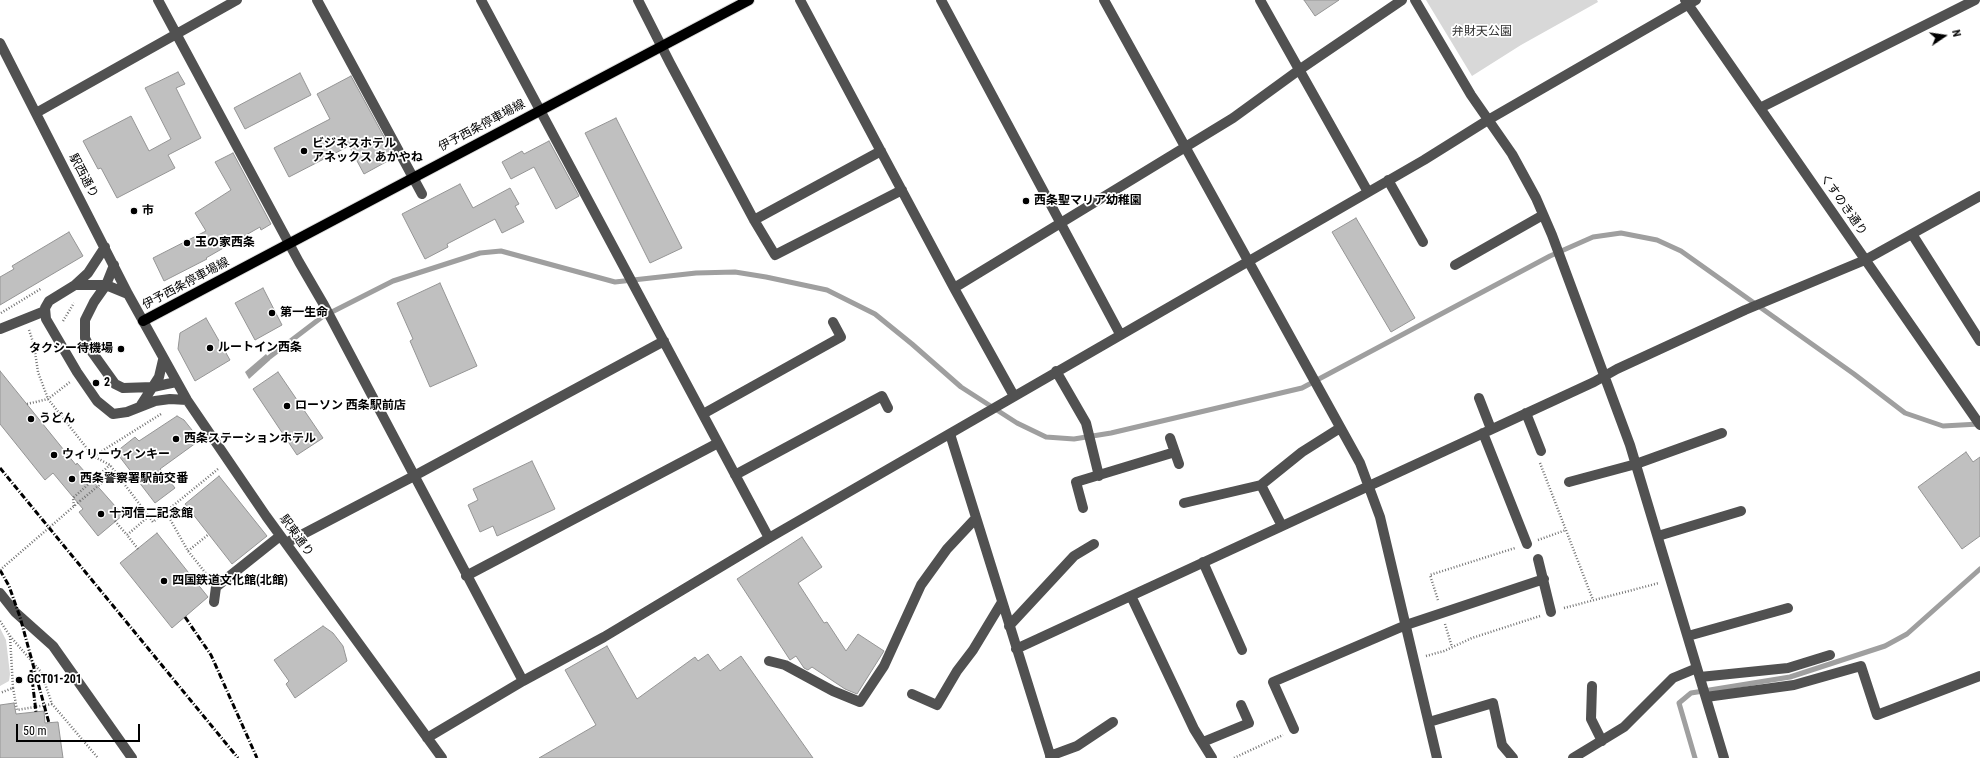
<!DOCTYPE html>
<meta charset="utf-8">
<style>
body{margin:0}
#map{position:relative;width:1980px;height:758px;overflow:hidden;background:#fff;font-family:"Roboto Condensed",sans-serif}
canvas{display:block}
.north{position:absolute;left:1924px;top:16px;width:40px;height:40px;-webkit-text-stroke:3px #fff;paint-order:stroke;rotate:77deg;font-size:11px;font-weight:700;line-height:16px;text-align:center;color:#000}
.north::after{content:'';display:block;margin:auto;width:14px;height:18px;background:#000;clip-path:polygon(50% 0,100% 100%,50% 72%,0 100%)}
.scale{position:absolute;left:16px;top:724px;width:124px;height:18px;box-sizing:border-box;border:2px solid #000;border-top:0;padding-left:5px;font-size:12px;line-height:14px;white-space:nowrap;color:#000;-webkit-text-stroke:3px #fff;paint-order:stroke}
</style>
<div id="map">
<canvas width="1980" height="758"></canvas>
<div class="north">N</div>
<div class="scale">50 m</div>
</div>
<script>
const g = document.querySelector('canvas').getContext('2d');
g.lineJoin = 'round';
function fill(path, color) { g.fillStyle = color; g.fill(path, 'evenodd'); }
const toPath = rows => new Path2D(rows.map(r => 'M' + r).join(''));
function stroke(path, color, width, dash) { g.strokeStyle = color; g.lineWidth = width; g.lineCap = dash ? 'butt' : 'round'; g.setLineDash(dash || []); g.stroke(path); }
function label(font, color, halo, rows, align = 'center') {
  g.font = font + ' "Roboto Condensed","Noto Sans JP",sans-serif'; g.lineWidth = 3.5; g.setLineDash([]); g.textBaseline = 'middle'; g.strokeStyle = halo; g.fillStyle = color; for (const [text, x, y, turn = 0] of rows) {
    g.save(); g.translate(x, y); g.rotate((+turn || 0) * Math.PI / 180); g.textAlign = isNaN(turn) ? turn : align; if (halo) g.strokeText(text, 0, 0); g.fillText(text, 0, 0); g.restore();
  }
}
const green = toPath([
 [1426,0,1597,0,1598,2,1521,45,1472,76],
 [0,628,6,640,10,674,9,681,0,686]
]);
const water = toPath([
 [266,354,270,360,249,379,245,372]
]);
const stream = toPath([
 [263,362,322,317,393,281,480,253,501,251,615,282,696,273,735,272,766,277,827,290,875,314,912,344,961,387,1017,423,1046,437,1074,439,1111,433,1302,388,1550,256,1593,237,1621,233,1657,240,1681,251,1854,374,1905,413,1943,426,1979,424],
 [1695,758,1679,703,1691,693,1790,677,1885,646,1907,634,1980,569]
]);
const building = toPath([
 [1304,0,1339,0,1315,16,1304,0],
 [178,72,185,84,176,88,201,138,168,155,175,168,117,198,101,168,98,169,83,141,131,116,149,151,171,139,145,88,178,72],
 [300,73,311,95,245,129,234,108,300,73],
 [351,76,395,157,364,174,349,146,289,177,274,148,330,119,317,94,351,76],
 [616,118,682,248,650,263,585,133,616,118],
 [549,141,579,196,556,209,534,167,511,179,502,162,522,151,524,154,549,141],
 [233,153,271,224,261,230,260,227,206,258,207,259,164,281,153,258,206,231,195,213,231,190,215,162,233,153],
 [460,184,473,208,510,188,519,204,515,206,524,222,502,233,495,219,447,244,448,247,425,259,402,214,460,184],
 [1356,218,1415,318,1391,332,1332,232,1356,218],
 [69,232,83,256,0,305,0,277,14,269,12,266,27,257,69,232],
 [440,283,477,366,430,387,410,341,413,339,397,303,440,283],
 [263,288,282,325,255,340,235,303,263,288],
 [206,318,230,360,195,381,178,349,180,333,206,318],
 [0,371,76,465,77,463,123,515,98,536,79,512,83,509,53,473,45,480,0,424,0,371],
 [278,372,323,438,297,455,253,389,278,372],
 [177,416,184,420,200,440,160,469,175,488,155,503,116,452,135,437,139,441,177,416],
 [1966,452,1973,462,1980,457,1980,536,1962,549,1918,487,1966,452],
 [532,461,555,509,497,536,493,526,480,532,468,505,478,500,473,489,532,461],
 [219,476,267,536,232,564,185,504,219,476],
 [157,533,208,597,172,628,120,563,157,533],
 [802,537,822,567,798,583,824,623,827,622,846,651,858,634,884,651,857,694,845,689,812,667,808,670,804,668,796,656,790,660,737,579,802,537],
 [323,626,333,633,343,646,347,661,295,698,286,684,289,681,274,660,323,626],
 [607,646,637,699,695,657,698,661,708,654,720,671,741,656,813,758,539,758,596,725,565,670,607,646],
 [14,703,16,714,44,711,45,723,58,722,63,758,0,758,0,705,14,703]
]);
const path = toPath([
 [1,313,42,288],
 [63,321,74,303],
 [29,330,34,345,38,372,48,399,93,456,110,465,153,522,218,469],
 [27,404,48,399,70,382],
 [94,456,161,414],
 [1540,463,1593,600],
 [80,501,115,472],
 [74,506,73,498,110,465],
 [166,512,188,551,208,576],
 [115,521,127,535],
 [1538,540,1566,530],
 [138,549,127,535,149,516],
 [188,551,209,534],
 [1438,600,1430,575,1515,548],
 [1564,608,1659,583],
 [0,621,10,636,13,688,0,693],
 [1445,624,1452,647],
 [10,636,41,672,52,704,98,758],
 [1426,656,1444,651,1472,638,1540,616],
 [13,688,17,710,52,704],
 [1234,758,1283,735]
]);
const minor = toPath([
 [158,0,299,262,324,305,523,681],
 [317,0,422,194],
 [481,0,769,538],
 [638,0,670,63,754,220,775,255,902,190],
 [800,0,954,288,1014,396],
 [941,0,1120,334],
 [1104,0,1360,463,1380,517,1437,758],
 [1260,0,1368,192],
 [1415,0,1471,95,1512,154,1536,198,1552,235,1630,445,1724,758],
 [1685,0,1980,425],
 [0,43,128,294,187,400,266,516,442,758],
 [1760,108,1975,0],
 [36,113,237,0],
 [1388,180,1423,242],
 [754,220,881,151],
 [1912,234,1980,341],
 [105,247,88,273,75,285,49,301,45,308,46,319,77,372,97,401,113,414,127,412,155,401,170,399,187,400],
 [114,265,106,285,94,302,85,320,85,338,92,352,115,384,123,388,153,387,176,382],
 [1455,265,1543,215],
 [75,285,106,285,128,294],
 [954,288,1233,118,1299,70,1402,0],
 [0,329,45,311],
 [1056,371,1086,423,1099,476],
 [1479,398,1491,429],
 [141,405,159,377,163,360],
 [1526,413,1541,451],
 [703,414,841,337,833,322],
 [1483,433,1527,544],
 [950,434,1051,758],
 [1170,438,1179,464],
 [735,475,882,396,888,408],
 [1569,482,1636,464,1722,433],
 [1261,485,1282,526],
 [1184,503,1261,485,1302,452,1340,428],
 [1083,508,1076,482,1175,452],
 [1658,536,1741,511],
 [286,543,414,476,664,341],
 [1538,559,1551,612],
 [1203,562,1242,650],
 [466,576,718,443],
 [0,593,15,612,53,646,132,758],
 [1131,596,1194,729,1212,758],
 [214,602,216,587,280,536],
 [1009,626,1074,556,1094,544],
 [1688,636,1788,608],
 [1016,649,1594,382,1617,369,1745,310,1865,260,1980,196],
 [769,661,785,665,833,691,860,702,884,666,921,585,947,549,976,518],
 [1700,677,1788,668,1830,655],
 [1592,686,1591,719,1602,741],
 [912,694,937,705,957,671,973,650,1002,602],
 [1706,697,1794,685,1861,666,1877,715,1980,676],
 [1429,722,1493,703,1502,745,1513,758],
 [1294,729,1273,682,1406,625,1544,579],
 [427,738,523,681,604,637,769,538,1424,160,1488,120,1696,0],
 [1203,742,1249,723,1241,705],
 [1050,756,1077,746,1113,722],
 [1573,758,1624,727,1673,678,1697,668]
]);
const major = toPath([
 [143,321,749,0]
]);
const rail = toPath([
 [0,468,238,758],
 [0,570,9,586,20,617,49,723],
 [185,617,211,655,257,758],
 [31,670,36,712]
]);
const pathBridge = toPath([
 [0,570,80,501]
]);
const markers = [
 [304,151,4,"#000"],
 [1026,201,4,"#000"],
 [134,211,4,"#000"],
 [187,243,4,"#000"],
 [272,313,4,"#000"],
 [210,348,4,"#000"],
 [121,349,4,"#000"],
 [96,383,4,"#000"],
 [287,406,4,"#000"],
 [31,419,4,"#000"],
 [176,439,4,"#000"],
 [54,455,4,"#000"],
 [72,479,4,"#000"],
 [101,514,4,"#000"],
 [164,581,4,"#000"],
 [19,680,4,"#000"]
];
const parkNames = [
 ["弁財天公園",1482,32]
];
const streetNames = [
 ["伊予西条停車場線",482,126,-28],
 ["駅西通り",83,176,62],
 ["くすのき通り",1843,205,55],
 ["伊予西条停車場線",186,284,-28],
 ["駅東通り",296,536,54]
];
const poiNames = [
 ["ビジネスホテル",312,144],
 ["アネックス あかやね",312,158],
 ["西条聖マリア幼稚園",1034,201],
 ["市",142,211],
 ["玉の家西条",195,243],
 ["第一生命",280,313],
 ["ルートイン西条",218,348],
 ["タクシー待機場",113,349,"right"],
 ["2",104,383],
 ["ローソン 西条駅前店",295,406],
 ["うどん",39,419],
 ["西条ステーションホテル",184,439],
 ["ウィリーウィンキー",62,455],
 ["西条警察署駅前交番",80,479],
 ["十河信二記念館",109,514],
 ["四国鉄道文化館(北館)",172,581],
 ["GCT01-201",27,680]
];
fill(green, '#d8d8d8');
fill(water, '#9f9f9f');
stroke(stream, '#9f9f9f', 5);
fill(building, '#c0c0c0');
stroke(building, '#959595', 1);
stroke(major, '#dbdbdb', 12);
stroke(path, '#737373', 2.5, [1, 2]);
stroke(minor, '#515151', 10);
stroke(major, '#000', 10);
stroke(rail, '#000', 3, [6, 2, 1, 2]);
stroke(pathBridge, '#737373', 2.5, [1, 2]);
for (const [x, y, r, color] of markers) { const dot = new Path2D(); dot.arc(x, y, r, 0, 2 * Math.PI); g.fillStyle = color; g.fill(dot); stroke(dot, '#fff', 1.5); }
label('12px', '#2f2f2f', '#fff', parkNames);
label('12px', '#000', '#fff', streetNames);
label('bold 12px', '#000', '#fff', poiNames, 'left');
</script>
